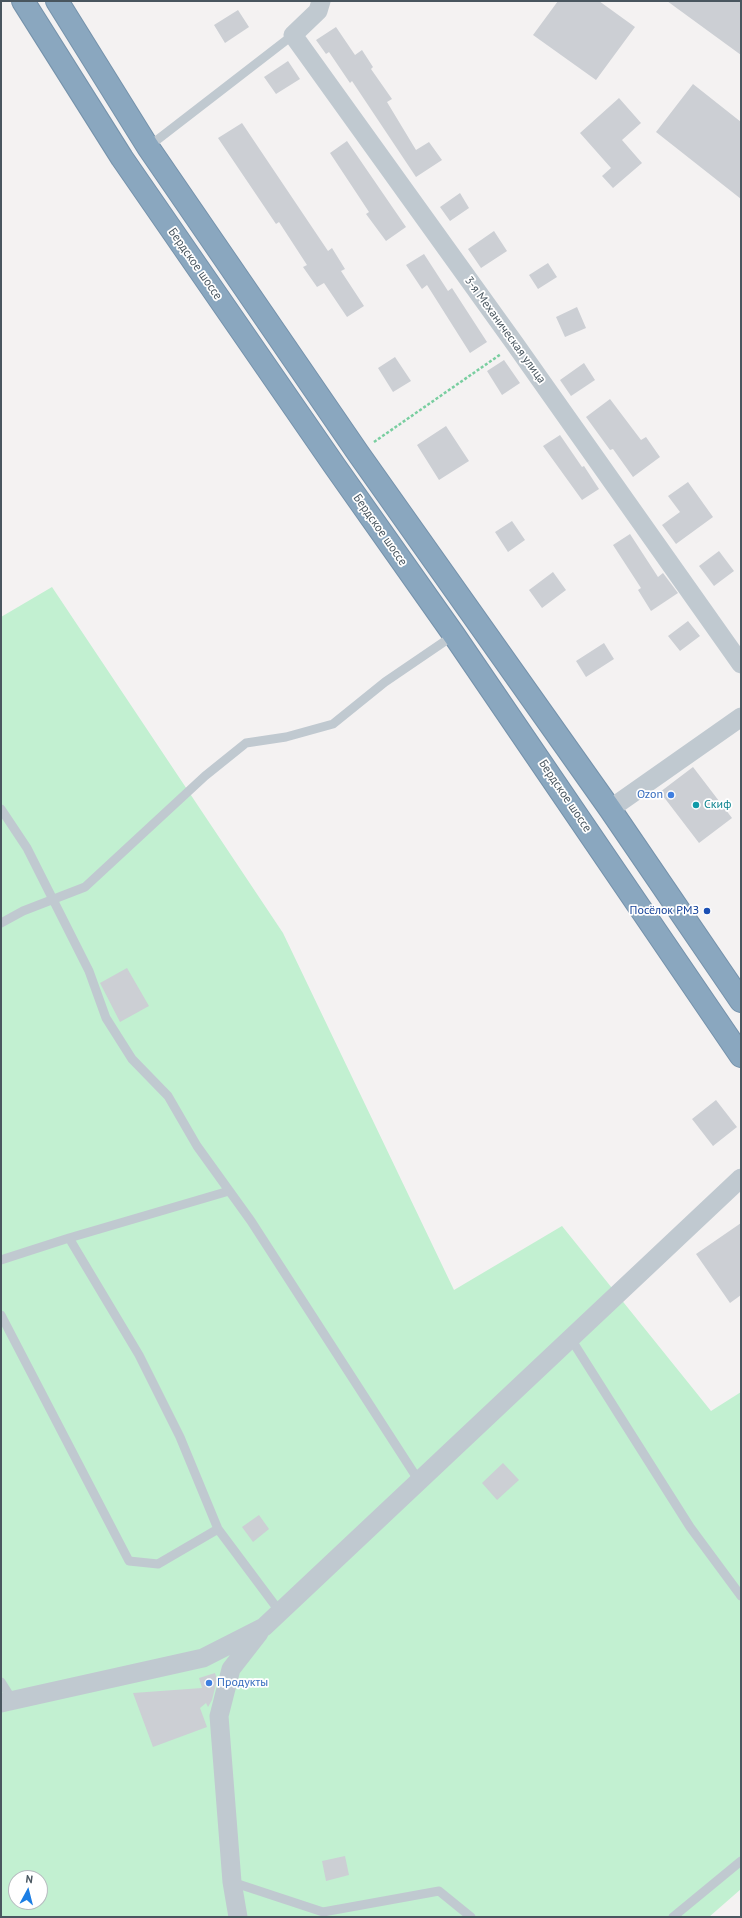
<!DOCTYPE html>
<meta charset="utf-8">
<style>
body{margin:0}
#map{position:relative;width:742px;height:1918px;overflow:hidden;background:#f4f2f2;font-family:"PT Sans",sans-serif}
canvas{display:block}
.frame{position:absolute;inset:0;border:2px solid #49565f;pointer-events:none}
.north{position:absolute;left:8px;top:1870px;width:40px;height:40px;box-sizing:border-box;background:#fff;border:1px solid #b6bbbf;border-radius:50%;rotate:7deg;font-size:11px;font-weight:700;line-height:16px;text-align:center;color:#49565f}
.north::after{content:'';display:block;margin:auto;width:14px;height:18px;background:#1b7ee4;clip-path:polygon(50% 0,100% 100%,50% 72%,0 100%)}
</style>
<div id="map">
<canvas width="742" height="1918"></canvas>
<div class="frame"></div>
<div class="north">N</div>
</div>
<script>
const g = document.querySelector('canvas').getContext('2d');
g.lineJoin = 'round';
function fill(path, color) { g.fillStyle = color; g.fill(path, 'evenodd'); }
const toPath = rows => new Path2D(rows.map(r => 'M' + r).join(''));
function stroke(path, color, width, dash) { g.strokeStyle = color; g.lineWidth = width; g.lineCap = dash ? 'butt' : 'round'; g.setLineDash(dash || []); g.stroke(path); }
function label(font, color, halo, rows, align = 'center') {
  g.font = font + ' "PT Sans",sans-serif'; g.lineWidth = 3.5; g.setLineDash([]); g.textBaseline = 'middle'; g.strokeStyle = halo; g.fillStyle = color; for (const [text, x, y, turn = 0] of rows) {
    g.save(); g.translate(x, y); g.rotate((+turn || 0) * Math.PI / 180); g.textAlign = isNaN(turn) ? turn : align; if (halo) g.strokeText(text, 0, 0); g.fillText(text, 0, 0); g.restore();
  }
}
const green = toPath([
 [52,587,283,933,454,1290,562,1226,711,1411,741,1392,741,1889,709,1917,1,1917,1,617],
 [16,1878,40,1878,40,1902,16,1902]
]);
const building = toPath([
 [558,1,599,1,635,27,596,80,533,35],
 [667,1,741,1,741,55],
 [238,10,249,27,225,43,214,25],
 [336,27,355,55,362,50,373,67,371,69,392,99,387,102,416,150,429,142,442,160,416,177,352,81,350,83,329,52,326,54,316,40],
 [288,61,300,79,276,94,264,77],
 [693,84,741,122,741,199,656,132],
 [619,98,641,123,622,140,642,163,613,188,602,176,611,168,580,133],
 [242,123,328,251,332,248,345,269,341,271,364,306,347,317,324,283,317,287,303,267,307,265,279,222,276,224,218,138],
 [347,141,406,227,386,241,366,214,369,212,330,153],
 [460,193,469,208,450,221,440,207],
 [494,231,507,251,481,268,468,249],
 [424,254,448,291,452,288,487,342,470,353,427,285,422,289,406,265],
 [548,263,557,277,538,289,529,275],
 [577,307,586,328,565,337,556,317],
 [395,357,411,381,393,392,378,368],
 [504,360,520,383,502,395,487,371],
 [584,363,595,380,571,396,560,380],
 [610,399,641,440,646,437,660,457,633,477,613,449,610,450,586,417],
 [446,426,469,461,439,480,417,445],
 [560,435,582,467,584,466,599,489,582,500,543,446],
 [688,482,713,517,676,544,662,525,680,512,668,496],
 [512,521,525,540,508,552,495,532],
 [630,534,658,577,663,573,678,593,651,611,638,590,641,588,613,545],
 [719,551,734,571,714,586,699,566],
 [553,572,566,590,542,608,529,590],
 [688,621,700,636,680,651,668,636],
 [604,643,614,659,586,677,576,661],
 [693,767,732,818,699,843,660,792],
 [127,968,149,1006,120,1022,100,983],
 [716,1100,737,1127,713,1146,692,1119],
 [741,1223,741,1295,730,1303,696,1254],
 [503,1463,519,1480,497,1500,482,1483],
 [259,1515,269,1529,253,1542,242,1527],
 [215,1673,217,1680,212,1700,208,1707,206,1703,200,1708,207,1727,153,1747,133,1693,202,1688,199,1678],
 [345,1856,349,1875,326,1881,322,1861]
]);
const path = toPath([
 [374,442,501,354]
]);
const lane = toPath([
 [148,147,293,35],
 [1,809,27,848,89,971,106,1018,132,1059,168,1096,197,1146,251,1221,419,1481],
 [1,923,23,911,85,887,205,776,246,743,286,737,333,724,385,682,454,635],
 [69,1238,139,1355,180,1437,218,1529,280,1612],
 [1,1260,69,1238,229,1191],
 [1,1315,129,1561,158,1564,218,1529],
 [571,1339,690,1527,741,1596],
 [1,1682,13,1701],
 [232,1882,323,1912,439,1891,471,1917],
 [673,1917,741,1861]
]);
const street = toPath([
 [321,1,318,11,293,35,515,344,741,664],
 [610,809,741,717],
 [1,1703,203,1658,264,1627,741,1178],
 [238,1917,232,1882,219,1716,231,1669,259,1633]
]);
const highway = toPath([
 [23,1,122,158,334,465,454,635,741,1056],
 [57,1,148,147,358,453,610,809,741,1001]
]);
const markers = [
 [671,795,4,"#3f7fe0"],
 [696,805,4,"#0f9aa8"],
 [707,911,4,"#1a4fb4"],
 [209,1683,4,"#3f7fe0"]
];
const streetNames = [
 ["Бердское шоссе",195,264,55],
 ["3-я Механическая улица",505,330,54],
 ["Бердское шоссе",380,530,55],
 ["Бердское шоссе",565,796,56]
];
const shopNames = [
 ["Ozon",663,795],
 ["Продукты",217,1683,"left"]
];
const cultureNames = [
 ["Скиф",704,805]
];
const transitNames = [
 ["Посёлок РМЗ",699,911]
];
fill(green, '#c2f0d1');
fill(building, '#cccfd4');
stroke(highway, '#7592ab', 24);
stroke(path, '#79cea0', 2.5, [3, 2]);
stroke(lane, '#c0c9d0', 9);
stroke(street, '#c0c9d0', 19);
stroke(highway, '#8aa7bf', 22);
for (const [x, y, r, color] of markers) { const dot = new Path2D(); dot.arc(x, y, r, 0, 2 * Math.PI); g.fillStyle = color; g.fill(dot); stroke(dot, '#fff', 1.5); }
label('12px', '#49565f', '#fff', streetNames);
label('12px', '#366cbe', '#fff', shopNames, 'right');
label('12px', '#0d838f', '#fff', cultureNames, 'left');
label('12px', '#164399', '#fff', transitNames, 'right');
</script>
